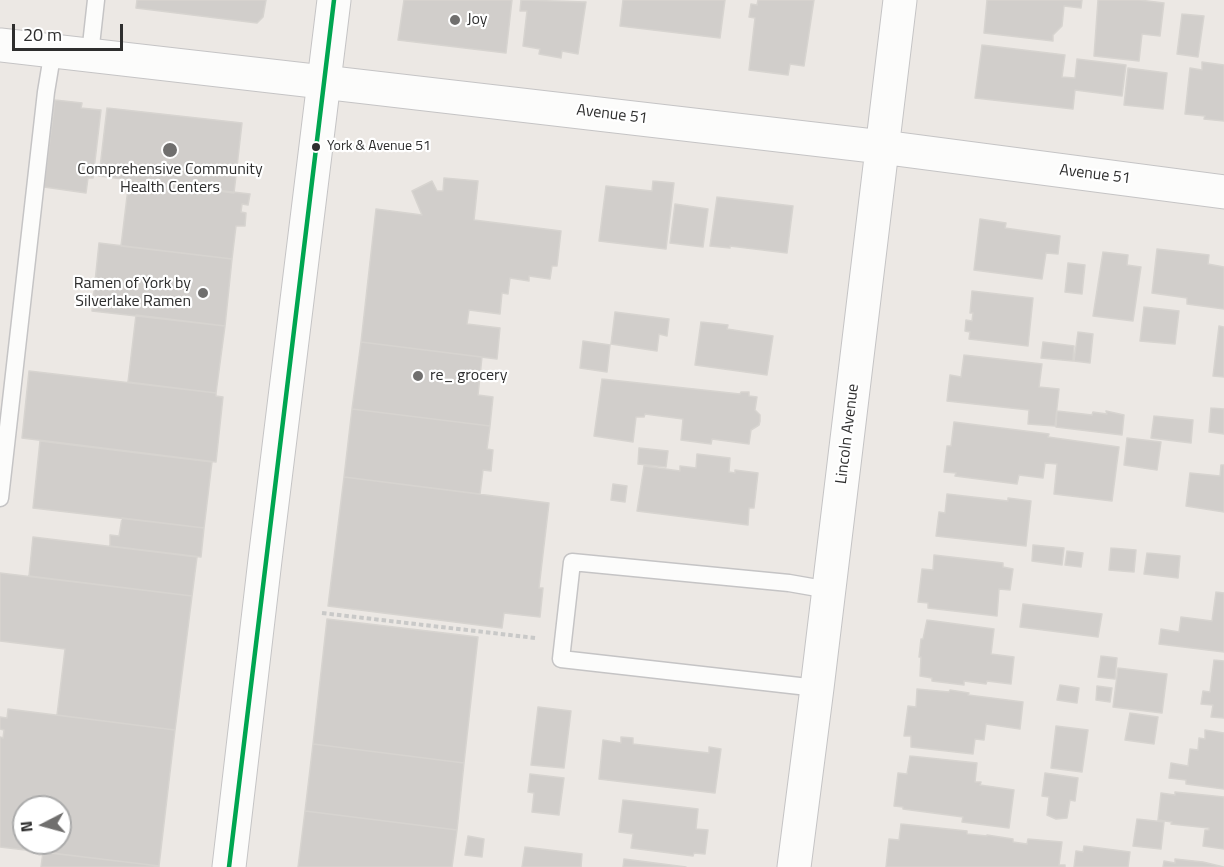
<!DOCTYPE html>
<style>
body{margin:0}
#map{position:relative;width:1224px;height:867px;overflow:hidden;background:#ece8e4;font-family:"Titillium Web",sans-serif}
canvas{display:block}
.north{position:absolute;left:12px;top:795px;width:60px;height:60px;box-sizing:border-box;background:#fff;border:2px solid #ababab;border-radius:50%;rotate:264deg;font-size:16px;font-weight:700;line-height:24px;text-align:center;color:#2e2e2e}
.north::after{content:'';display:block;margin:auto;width:21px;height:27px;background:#706f6e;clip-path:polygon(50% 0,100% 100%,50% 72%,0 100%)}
.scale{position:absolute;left:12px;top:24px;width:111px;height:27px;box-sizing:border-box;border:3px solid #2e2e2e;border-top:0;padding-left:8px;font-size:18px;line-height:21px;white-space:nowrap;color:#2e2e2e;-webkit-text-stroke:4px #fff;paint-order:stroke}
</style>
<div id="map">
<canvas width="1224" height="867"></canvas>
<div class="north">N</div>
<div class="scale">20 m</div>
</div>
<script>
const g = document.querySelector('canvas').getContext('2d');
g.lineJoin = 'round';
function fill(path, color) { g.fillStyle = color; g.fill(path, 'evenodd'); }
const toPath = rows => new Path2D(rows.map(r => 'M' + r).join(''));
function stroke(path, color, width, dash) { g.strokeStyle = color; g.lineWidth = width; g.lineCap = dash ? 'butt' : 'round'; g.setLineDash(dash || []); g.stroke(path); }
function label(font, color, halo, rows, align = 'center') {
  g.font = font + ' "Titillium Web",sans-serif'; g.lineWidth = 4.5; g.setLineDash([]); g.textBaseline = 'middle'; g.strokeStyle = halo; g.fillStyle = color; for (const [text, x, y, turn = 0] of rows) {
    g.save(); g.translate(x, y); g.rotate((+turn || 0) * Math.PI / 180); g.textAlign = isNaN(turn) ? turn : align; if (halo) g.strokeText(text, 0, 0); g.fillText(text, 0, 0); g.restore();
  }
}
const building = toPath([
 [137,0,266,0,263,17,257,23,136,8,137,0],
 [404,0,512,0,506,53,398,40,404,0],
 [521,0,586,2,578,54,562,51,561,58,539,54,540,49,523,46,527,11,520,11,521,0],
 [623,0,725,0,720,38,620,26,623,0],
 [758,0,814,0,804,66,790,64,788,75,749,70,755,18,749,17,751,4,757,5,758,0],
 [987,0,1082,0,1081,8,1064,6,1062,26,1053,35,1053,41,984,33,987,0],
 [1098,0,1139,0,1164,3,1160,36,1142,34,1139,61,1094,56,1098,0],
 [1182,14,1204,16,1198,57,1177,54,1182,14],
 [982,45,1065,55,1062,77,1075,78,1077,59,1126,65,1122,96,1075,90,1073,109,975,98,982,45],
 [1202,62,1224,65,1224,121,1204,119,1205,116,1185,114,1190,68,1202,70,1202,62],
 [1128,68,1167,73,1163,109,1124,105,1128,68],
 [55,100,82,103,81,108,101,110,93,178,88,178,86,193,44,187,55,100],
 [107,108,242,123,234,193,99,176,107,108],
 [444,178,478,181,474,220,561,231,557,266,552,266,550,279,529,276,529,281,510,278,508,294,502,293,500,314,469,310,467,324,500,328,497,359,361,342,376,209,422,215,412,191,432,181,437,191,443,191,444,178],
 [129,180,250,194,248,205,242,204,241,212,246,213,245,226,236,226,232,259,121,246,129,180],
 [653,181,674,183,666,249,599,241,606,186,652,191,653,181],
 [717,197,793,206,787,253,730,246,730,248,710,246,717,197],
 [675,204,708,209,703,247,670,243,675,204],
 [980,219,1006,223,1005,228,1060,236,1058,254,1046,253,1042,279,974,270,980,219],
 [99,243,232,259,225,326,92,311,99,243],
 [1157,249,1209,255,1208,264,1224,267,1224,309,1187,304,1187,298,1152,293,1157,249],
 [1103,252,1128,255,1127,265,1141,267,1133,321,1093,316,1103,252],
 [1068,263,1085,265,1082,294,1065,292,1068,263],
 [972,291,1033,298,1028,346,969,339,970,332,965,331,966,320,972,321,973,313,970,313,972,291],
 [1144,307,1179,311,1175,344,1140,341,1144,307],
 [615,312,669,319,667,336,659,334,657,351,611,344,615,312],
 [136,315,225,326,216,393,128,382,136,315],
 [701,322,728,325,727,329,773,336,767,375,695,365,701,322],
 [1219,326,1224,327,1224,377,1213,376,1219,326],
 [1078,332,1093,334,1090,363,1074,361,1078,332],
 [583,341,610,345,607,372,580,368,583,341],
 [361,342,482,357,478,395,493,397,490,426,352,409,361,342],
 [1043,342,1074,346,1073,361,1041,358,1043,342],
 [964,355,1042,364,1039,387,1059,389,1055,426,1028,424,1029,410,947,401,950,375,961,377,964,355],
 [29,371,216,393,216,396,223,397,216,462,22,438,29,371],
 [602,379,740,394,741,392,749,392,749,396,757,397,755,410,760,415,760,421,759,425,751,430,749,444,712,439,711,444,681,440,683,419,645,414,644,417,636,417,633,442,594,436,602,379],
 [1211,408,1224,409,1224,434,1209,432,1211,408],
 [352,409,490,426,487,449,493,450,491,471,483,470,480,494,344,477,352,409],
 [1057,411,1092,415,1093,412,1107,414,1106,411,1124,415,1122,435,1056,427,1057,411],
 [1154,416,1193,420,1191,443,1151,438,1154,416],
 [954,422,1049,434,1048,437,1119,447,1112,501,1054,494,1057,464,1045,463,1043,478,1019,475,1017,484,955,476,956,473,944,472,947,446,951,446,954,422],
 [1127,438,1161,442,1157,470,1124,465,1127,438],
 [40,441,212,462,204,528,33,508,40,441],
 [639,448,668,451,666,467,638,464,639,448],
 [697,454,730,458,729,472,735,473,735,470,758,473,754,508,749,508,748,525,637,511,644,466,680,471,680,466,696,468,697,454],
 [1221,465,1224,465,1224,512,1186,506,1190,473,1220,476,1221,465],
 [344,477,549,503,539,588,543,588,540,617,504,613,502,628,328,606,344,477],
 [613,484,627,486,625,502,611,500,613,484],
 [947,494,1008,501,1008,498,1031,501,1026,546,936,536,939,512,945,513,947,494],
 [122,518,204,528,201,557,110,546,110,535,119,536,122,518],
 [33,537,197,557,192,596,29,576,33,537],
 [1033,545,1064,548,1062,565,1032,561,1033,545],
 [1111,548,1136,550,1134,572,1109,570,1111,548],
 [1067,551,1083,553,1081,567,1065,565,1067,551],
 [1147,553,1180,556,1178,578,1144,574,1147,553],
 [934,555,1003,563,1003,567,1013,569,1010,590,999,589,997,616,928,608,928,603,918,602,922,569,933,570,934,555],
 [0,573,192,596,175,730,57,715,65,649,0,641,0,573],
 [1216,592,1224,593,1224,652,1159,644,1161,629,1179,632,1181,617,1212,621,1216,592],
 [1023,604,1102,614,1098,637,1020,627,1023,604],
 [327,619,478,637,464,763,313,744,327,619],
 [927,620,994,629,991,654,1014,657,1011,684,987,681,986,684,964,681,964,685,932,681,932,678,920,676,921,657,919,657,921,639,923,639,927,620],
 [1101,656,1117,658,1115,679,1098,677,1101,656],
 [1214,660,1224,661,1224,718,1211,717,1213,705,1201,704,1203,691,1210,692,1214,660],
 [1118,668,1167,674,1162,713,1113,707,1118,668],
 [1060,685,1079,688,1077,703,1057,700,1060,685],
 [1097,686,1112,688,1110,702,1096,700,1097,686],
 [917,689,949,692,950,690,969,693,968,695,1023,702,1020,729,986,724,984,740,975,739,973,754,911,747,911,736,904,736,908,706,916,707,917,689],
 [538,707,571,711,564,768,531,765,538,707],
 [8,709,175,730,159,866,0,847,0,737,3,738,4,730,0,729,0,717,7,718,8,709],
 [24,807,60,807,60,843,24,843,24,807],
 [1130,713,1158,717,1154,744,1125,740,1130,713],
 [1056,726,1088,730,1082,772,1051,768,1056,726],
 [1205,730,1224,733,1224,789,1186,784,1186,780,1169,778,1171,763,1188,766,1190,749,1198,750,1199,738,1205,739,1205,730],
 [621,737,633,738,633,744,709,753,709,747,721,749,715,793,599,779,603,740,621,743,621,737],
 [313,744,464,763,457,830,305,811,313,744],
 [910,756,977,763,975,782,981,782,980,785,1014,790,1009,828,962,822,963,817,903,809,903,807,894,806,898,773,907,774,910,756],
 [1045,773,1078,778,1075,801,1070,800,1067,818,1056,819,1047,815,1049,797,1042,796,1045,773],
 [530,774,564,778,559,815,532,812,534,793,528,792,530,774],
 [1175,792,1224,797,1224,849,1203,846,1205,830,1209,830,1209,828,1171,824,1172,822,1158,820,1161,793,1175,795,1175,792],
 [623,800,698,809,696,829,708,830,705,854,694,853,693,856,631,848,633,834,619,832,623,800],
 [305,811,457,830,452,867,298,867,305,811],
 [1137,819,1164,822,1161,849,1133,846,1137,819],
 [901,824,967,831,967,834,987,836,987,835,1013,839,1013,842,1027,844,1028,839,1062,842,1059,865,1065,865,1065,867,886,867,889,839,899,840,901,824],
 [468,836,484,839,482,857,465,855,468,836],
 [1084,846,1130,852,1128,867,1074,867,1076,851,1083,852,1084,846],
 [525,847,582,854,581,867,522,867,525,847],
 [43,852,159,866,159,867,41,867,43,852],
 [624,859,686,867,623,867,624,859],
 [1175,859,1203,862,1224,867,1163,867,1164,861,1175,863,1175,859]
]);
const path = toPath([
 [322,613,535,638]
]);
const service = toPath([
 [90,54,96,0],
 [0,498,46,92,53,50],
 [817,688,561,659,572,562,789,583,829,590]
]);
const minor = toPath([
 [323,82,882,147,1224,192],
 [794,867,817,688,900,0]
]);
const tertiary = toPath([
 [0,45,323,82]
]);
const secondary = toPath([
 [229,867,265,560,334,0]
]);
const bus1 = toPath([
 [229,867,334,0]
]);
const markers = [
 [455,20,6,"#706f6e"],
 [316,147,5,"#2e2e2e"],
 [170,150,8,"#706f6e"],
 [203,293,6,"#706f6e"],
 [418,376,6,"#706f6e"]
];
const busNames = [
 ["York & Avenue 51",327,147]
];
const poiNames = [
 ["Joy",467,20],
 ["Comprehensive Community",170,170,"center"],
 ["Health Centers",170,188,"center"],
 ["Ramen of York by",191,284,"right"],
 ["Silverlake Ramen",191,302,"right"],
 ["re_ grocery",430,376]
];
const streetNames = [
 ["Avenue 51",612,115,7],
 ["Avenue 51",1095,175,7],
 ["Lincoln Avenue",848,434,-83]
];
fill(building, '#d1cecb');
stroke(building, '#d7d4d0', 1.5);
stroke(service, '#c5c4c5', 19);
stroke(minor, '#c5c4c5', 35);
stroke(tertiary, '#c5c4c5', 35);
stroke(secondary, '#c5c4c5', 35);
stroke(path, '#c9c9c8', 4, [4.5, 3]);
stroke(service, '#fcfcfb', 16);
stroke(minor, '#fcfcfb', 33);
stroke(tertiary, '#fcfcfb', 33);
stroke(secondary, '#fcfcfb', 33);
stroke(bus1, '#00a651', 4.5);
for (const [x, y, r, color] of markers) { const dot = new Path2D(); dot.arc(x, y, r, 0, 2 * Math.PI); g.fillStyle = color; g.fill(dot); stroke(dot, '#fff', 2); }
label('14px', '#2e2e2e', '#fff', busNames, 'left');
label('16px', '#2e2e2e', '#fff', poiNames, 'left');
label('16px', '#2e2e2e', '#fff', streetNames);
</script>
